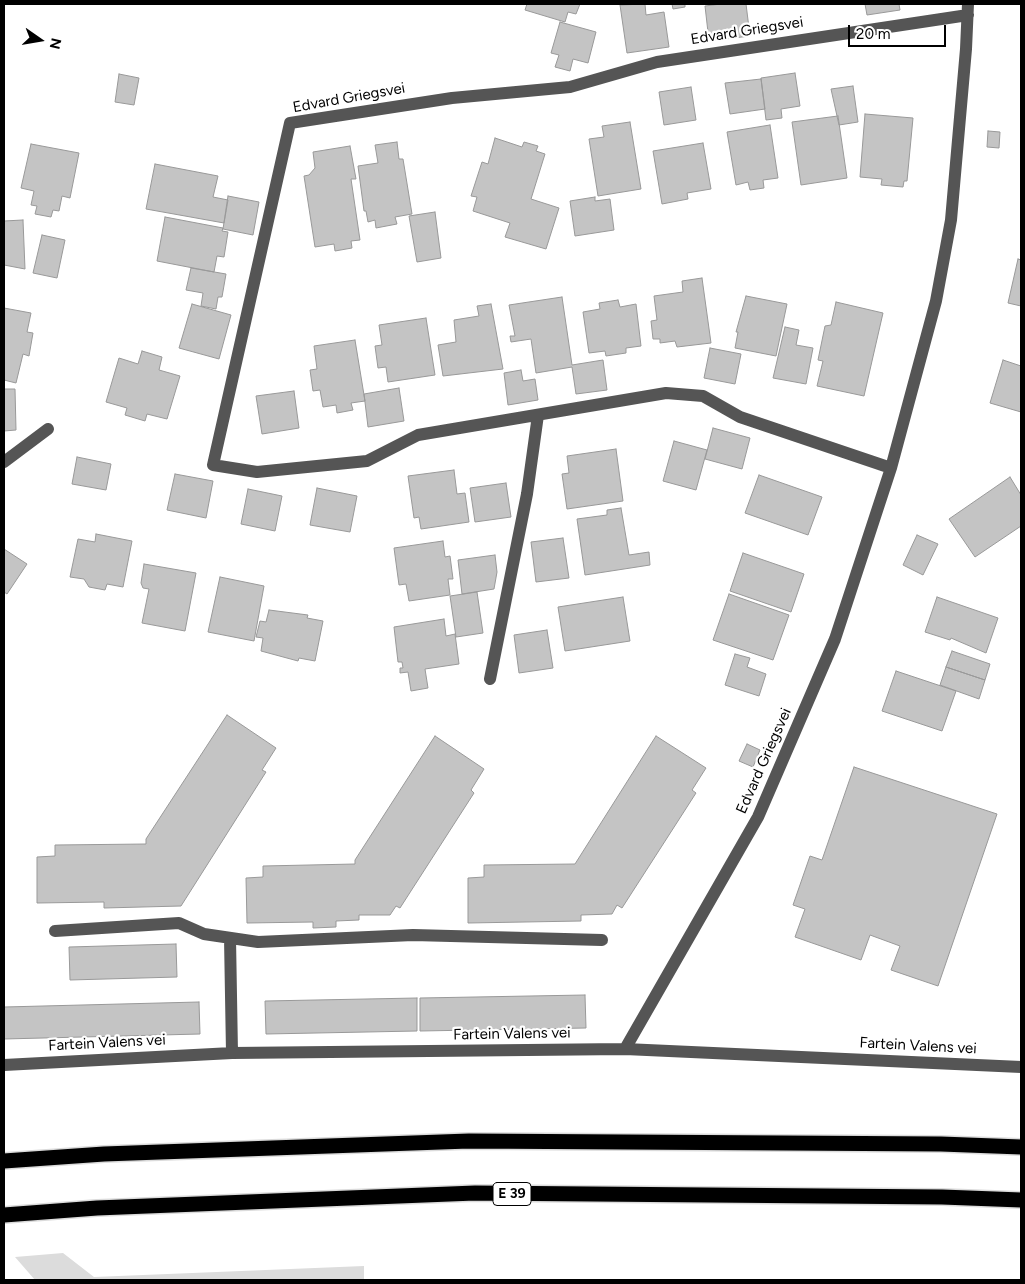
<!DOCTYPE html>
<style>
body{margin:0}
#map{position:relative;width:1025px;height:1284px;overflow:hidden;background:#fff;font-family:Figtree,sans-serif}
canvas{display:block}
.frame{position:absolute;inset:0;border:5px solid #000;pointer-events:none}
.north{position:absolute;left:15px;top:15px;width:50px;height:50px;-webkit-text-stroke:4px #fff;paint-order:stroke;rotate:103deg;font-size:14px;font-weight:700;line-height:20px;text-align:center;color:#000}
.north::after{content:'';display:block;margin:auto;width:18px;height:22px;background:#000;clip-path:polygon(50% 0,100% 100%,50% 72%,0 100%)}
.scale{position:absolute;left:848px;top:25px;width:98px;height:22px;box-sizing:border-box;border:2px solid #000;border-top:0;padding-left:6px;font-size:15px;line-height:18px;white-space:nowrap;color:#000;-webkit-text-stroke:4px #fff;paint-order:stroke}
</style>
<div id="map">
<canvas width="1025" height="1284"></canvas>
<div class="frame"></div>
<div class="north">N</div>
<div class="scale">20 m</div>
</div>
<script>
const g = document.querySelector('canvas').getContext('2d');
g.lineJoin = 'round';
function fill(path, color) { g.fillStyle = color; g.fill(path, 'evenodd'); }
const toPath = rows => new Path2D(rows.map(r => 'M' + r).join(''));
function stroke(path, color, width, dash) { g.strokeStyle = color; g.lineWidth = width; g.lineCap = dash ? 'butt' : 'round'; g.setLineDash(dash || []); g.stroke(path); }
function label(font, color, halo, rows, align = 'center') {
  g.font = font + ' Figtree,sans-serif'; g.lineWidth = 4.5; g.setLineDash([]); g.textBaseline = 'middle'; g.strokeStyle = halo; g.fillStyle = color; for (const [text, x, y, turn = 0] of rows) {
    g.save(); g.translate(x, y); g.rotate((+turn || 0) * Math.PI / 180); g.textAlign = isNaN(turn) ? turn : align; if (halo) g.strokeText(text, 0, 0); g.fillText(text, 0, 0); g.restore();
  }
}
const green = toPath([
 [63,1253,94,1277,364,1266,364,1280,35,1280,15,1257]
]);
const building = toPath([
 [527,4,580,4,576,14,568,12,565,22,525,10,527,4],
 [645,4,646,15,664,12,669,47,627,53,620,5,645,4],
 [672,4,685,4,685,7,673,9,672,4],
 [721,4,746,4,750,36,709,41,705,6,721,4],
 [865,4,899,4,900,10,867,15,865,4],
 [560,22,596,32,588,63,573,59,570,71,555,67,559,55,551,53,560,22],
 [795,73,800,106,781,109,782,118,766,120,761,78,795,73],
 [119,74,139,78,134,105,115,102,119,74],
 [761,79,765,109,730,114,725,83,761,79],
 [853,86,858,122,839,125,831,89,853,86],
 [691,87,696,120,664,125,659,92,691,87],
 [865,114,913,118,907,181,904,181,903,187,881,185,882,179,860,177,865,114],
 [838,116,847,178,801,185,792,122,838,116],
 [630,122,641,189,598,196,589,139,604,137,602,126,630,122],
 [770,125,778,178,763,180,764,188,750,190,748,182,736,185,727,132,770,125],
 [988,131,1000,132,999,148,987,147,988,131],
 [495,138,522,147,524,142,538,146,536,151,545,154,531,199,559,208,546,249,505,237,510,223,473,211,477,197,471,196,482,162,488,164,495,138],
 [397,142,399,159,403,159,412,214,395,217,397,224,376,228,375,220,368,222,366,211,364,211,358,166,378,163,375,145,397,142],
 [703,143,711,189,687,193,688,199,662,204,653,151,703,143],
 [31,144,79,153,70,198,62,196,59,211,53,210,51,217,35,214,37,206,31,205,34,191,21,188,31,144],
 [350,146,356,179,351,179,360,240,351,241,352,248,335,251,334,244,315,247,304,176,309,175,315,168,313,152,350,146],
 [155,164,218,176,213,197,228,200,224,223,146,209,155,164],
 [228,196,259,202,253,235,223,229,228,196],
 [595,197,595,201,610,199,614,230,575,236,570,201,595,197],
 [435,212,441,258,417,262,409,216,435,212],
 [165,217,223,228,222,231,228,232,224,257,217,256,214,272,157,261,165,217],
 [23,220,25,269,4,265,4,221,23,220],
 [42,235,65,240,57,278,33,273,42,235],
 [1018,259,1021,260,1021,306,1008,303,1018,259],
 [191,268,226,274,222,297,218,297,216,309,201,306,203,293,186,290,191,268],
 [702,278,711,343,677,347,675,341,660,343,660,339,653,339,651,321,657,320,654,296,683,292,682,281,702,278],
 [746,296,787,304,776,356,735,348,738,332,736,332,746,296],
 [562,297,572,365,603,360,607,390,576,394,572,367,536,373,531,339,511,342,510,336,515,336,509,305,562,297],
 [618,300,620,307,636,304,641,346,626,348,626,353,606,356,605,351,589,353,583,312,600,309,599,303,618,300],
 [836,302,883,313,864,396,817,386,823,361,818,360,825,326,831,325,836,302],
 [192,304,231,315,219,359,179,348,192,304],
 [491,304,503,369,443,376,438,345,456,342,454,320,479,316,477,306,491,304],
 [4,308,31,313,27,332,33,333,29,356,23,354,16,383,4,380,4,308],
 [426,318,435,375,388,382,386,367,378,368,375,346,382,345,379,325,426,318],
 [785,327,799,330,796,345,813,348,806,384,773,378,785,327],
 [355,340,365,401,351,403,353,410,337,413,336,405,323,407,320,390,313,391,310,370,317,369,314,346,355,340],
 [710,348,741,354,735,384,704,378,710,348],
 [142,351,162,357,159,370,180,376,167,419,147,414,145,421,125,415,127,408,106,402,119,358,138,364,142,351],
 [1003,360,1021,366,1021,412,990,403,1003,360],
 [521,370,523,381,535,379,538,400,508,405,504,373,521,370],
 [399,388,404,421,368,427,364,394,399,388],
 [4,389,15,389,16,430,4,431,4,389],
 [294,391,299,428,262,434,256,396,294,391],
 [713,428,750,438,742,469,705,459,713,428],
 [674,441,707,450,696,490,663,481,674,441],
 [616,449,623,501,567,509,562,474,569,473,567,456,616,449],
 [77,457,111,464,106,490,72,484,77,457],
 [454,470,457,494,465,493,469,522,421,529,419,517,414,518,408,476,454,470],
 [175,474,213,481,206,518,167,510,175,474],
 [759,475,822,497,808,535,745,513,759,475],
 [1010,477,1021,495,1021,526,975,557,949,519,1010,477],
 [506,483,511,517,475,522,470,488,506,483],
 [317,488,357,496,350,532,310,525,317,488],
 [248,489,282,496,275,531,241,524,248,489],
 [621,508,629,555,649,552,650,565,585,575,577,519,607,515,607,510,621,508],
 [96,534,132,541,123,587,107,584,105,590,89,587,84,579,70,577,78,539,95,542,96,534],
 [917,535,938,544,923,575,903,565,917,535],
 [563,538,569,578,536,582,531,542,563,538],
 [443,541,445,557,450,556,453,579,448,579,450,595,409,601,406,584,399,585,394,548,443,541],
 [4,549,27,564,7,594,4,592,4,549],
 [743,553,804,574,791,612,730,591,743,553],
 [495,555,497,572,494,589,462,594,458,560,495,555],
 [144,564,196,573,185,631,142,623,149,589,143,588,141,583,144,564],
 [220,577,264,586,254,641,208,632,220,577],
 [477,592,483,633,456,637,450,596,477,592],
 [729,594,789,615,773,660,713,640,729,594],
 [623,597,630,641,565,651,558,607,623,597],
 [937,597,998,618,986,653,951,638,950,640,925,632,937,597],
 [269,610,308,615,307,618,323,621,315,661,299,658,298,661,261,651,263,638,256,637,260,621,266,622,269,610],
 [444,619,446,636,455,634,459,664,425,669,428,688,411,691,408,672,400,673,400,668,403,668,402,662,398,662,394,627,444,619],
 [547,630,553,668,519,673,514,635,547,630],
 [952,651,990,664,985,680,946,667,952,651],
 [735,654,750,658,747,667,766,674,759,696,725,685,735,654],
 [946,667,985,680,979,699,940,685,946,667],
 [896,671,956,691,942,731,882,711,896,671],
 [227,715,276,748,262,770,266,772,181,906,104,908,104,902,37,903,37,857,55,856,55,845,146,844,146,839,227,715],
 [435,736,484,769,471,790,474,793,400,908,396,906,390,915,359,915,359,920,336,921,336,927,313,928,313,922,247,923,246,878,263,877,263,866,355,864,355,860,435,736],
 [656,736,706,768,692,790,696,793,622,908,617,905,612,914,581,915,581,921,468,923,468,878,484,877,484,865,575,864,656,736],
 [747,744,760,750,753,767,739,761,747,744],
 [854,767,997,814,938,986,891,970,900,946,870,935,861,960,795,937,805,909,793,905,810,856,822,860,854,767],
 [176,944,177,977,70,980,69,947,176,944],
 [585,995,586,1028,420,1031,420,998,585,995],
 [417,998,417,1031,266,1034,265,1001,417,998],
 [199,1002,200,1034,4,1039,4,1007,199,1002]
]);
const minor = toPath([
 [4,462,48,429],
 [891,468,740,417,703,396,666,393,418,435,367,461,257,472,213,465,290,123,452,98,570,87,657,62,968,15],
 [490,679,527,494,538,415],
 [55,931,179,923,204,934,258,942,413,935,602,940],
 [230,938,232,1053],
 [625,1049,758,817,835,639,891,468,936,301,951,220,966,49,968,4],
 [4,1065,232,1053,625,1049,1021,1067]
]);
const highway = toPath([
 [4,1161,104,1154,469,1141,941,1144,1021,1147],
 [4,1215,97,1208,475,1193,942,1197,1021,1200]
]);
const shields = [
 [512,1194,38]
];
const shieldNames = [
 ["E 39",512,1194]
];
const streetNames = [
 ["Edvard Griegsvei",747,31,-9],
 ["Edvard Griegsvei",349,98,-10],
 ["Edvard Griegsvei",764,761,-66],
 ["Fartein Valens vei",512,1034,-1],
 ["Fartein Valens vei",107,1043,-3],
 ["Fartein Valens vei",918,1046,3]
];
fill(green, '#dcdcdc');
fill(building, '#c4c4c4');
stroke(building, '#999', 1);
stroke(highway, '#dbdbdb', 18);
stroke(minor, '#555', 12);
stroke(highway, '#000', 15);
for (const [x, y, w] of shields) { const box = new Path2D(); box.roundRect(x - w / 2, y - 11.5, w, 23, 4); g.fillStyle = '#fff'; g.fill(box); stroke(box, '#000', 1); }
label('bold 14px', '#000', null, shieldNames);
label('15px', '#000', '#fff', streetNames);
</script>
